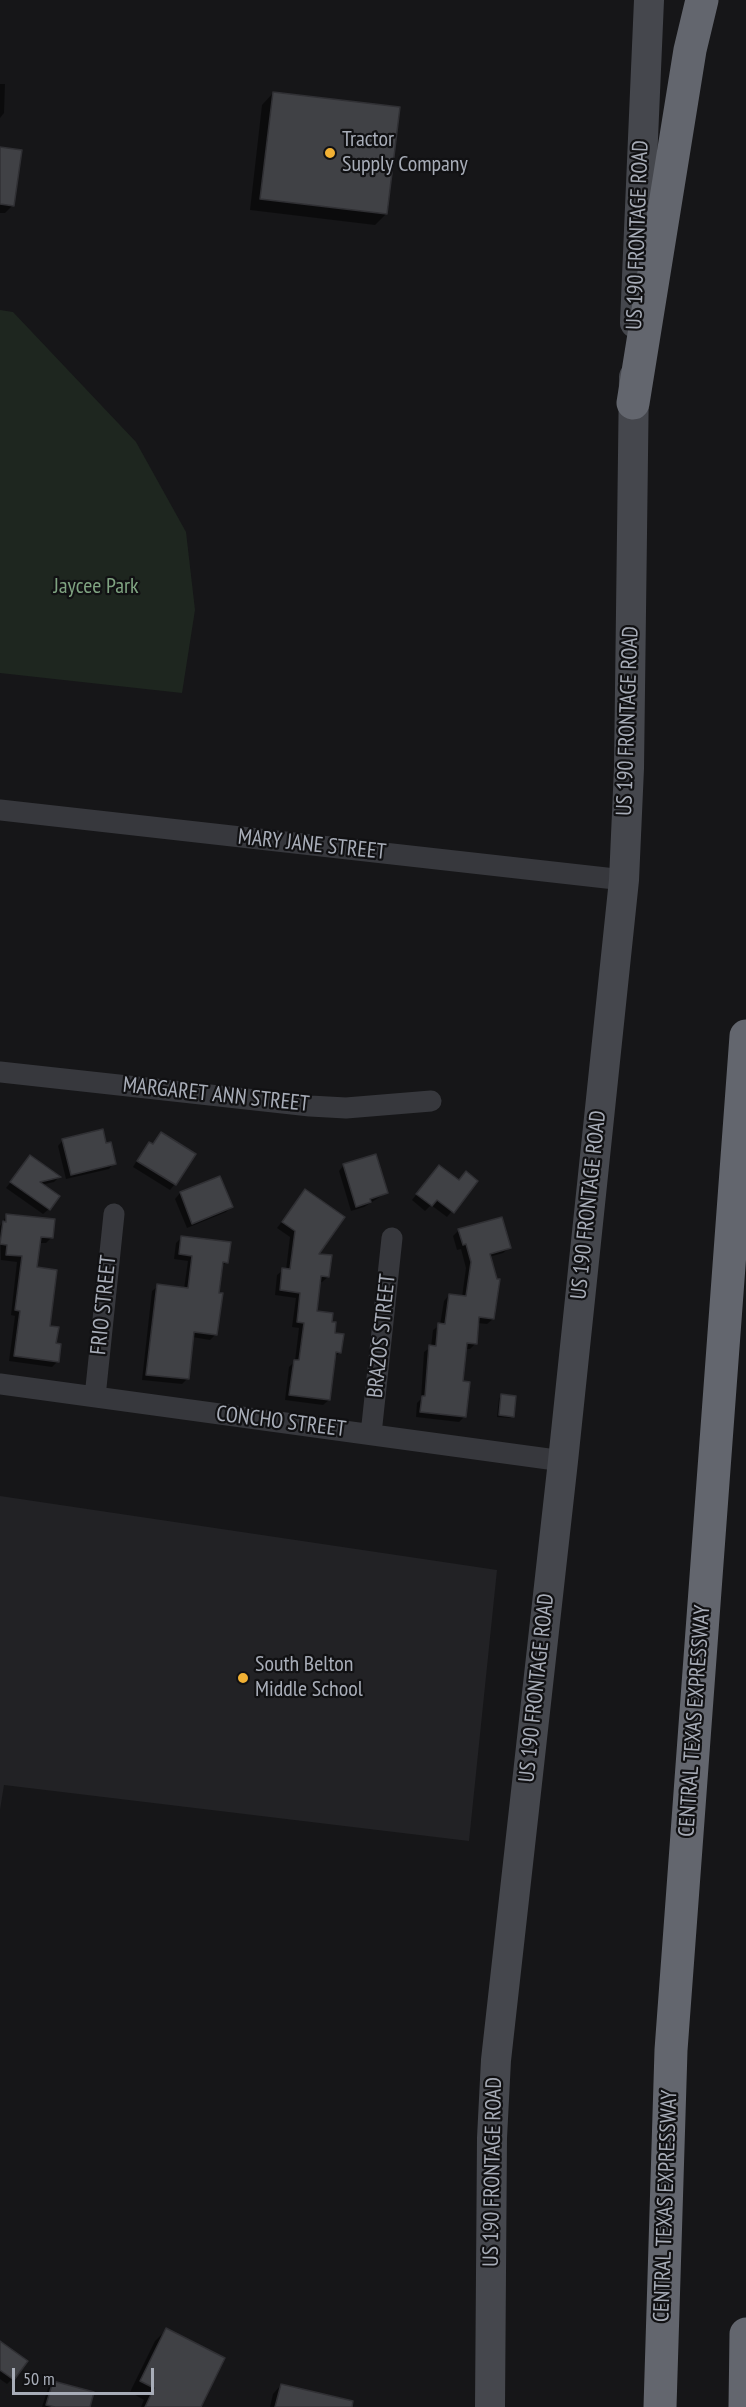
<!DOCTYPE html>
<style>
body{margin:0}
#map{position:relative;width:746px;height:2407px;overflow:hidden;background:#161618;font-family:"PT Sans Narrow",sans-serif}
canvas{display:block}
.scale{position:absolute;left:12px;top:2368px;width:142px;height:27px;box-sizing:border-box;border:3px solid #a8adb8;border-top:0;padding-left:8px;font-size:18px;line-height:21px;white-space:nowrap;color:#a8adb8;-webkit-text-stroke:4px #111113;paint-order:stroke}
</style>
<div id="map">
<canvas width="746" height="2407"></canvas>
<div class="scale">50 m</div>
</div>
<script>
const g = document.querySelector('canvas').getContext('2d');
g.lineJoin = 'round';
function fill(path, color) { g.fillStyle = color; g.fill(path, 'evenodd'); }
const toPath = rows => new Path2D(rows.map(r => 'M' + r).join(''));
function stroke(path, color, width, dash) { g.strokeStyle = color; g.lineWidth = width; g.lineCap = dash ? 'butt' : 'round'; g.setLineDash(dash || []); g.stroke(path); }
function label(font, color, halo, rows, align = 'center') {
  g.font = font + ' "PT Sans Narrow",sans-serif'; g.lineWidth = 4.5; g.setLineDash([]); g.textBaseline = 'middle'; g.strokeStyle = halo; g.fillStyle = color; for (const [text, x, y, turn = 0] of rows) {
    g.save(); g.translate(x, y); g.rotate((+turn || 0) * Math.PI / 180); g.textAlign = isNaN(turn) ? turn : align; if (halo) g.strokeText(text, 0, 0); g.fillText(text, 0, 0); g.restore();
  }
}
const built = toPath([
 [0,1496,497,1570,469,1841,4,1785,0,1810]
]);
const green = toPath([
 [0,310,13,312,136,442,186,532,195,610,182,693,0,673]
]);
const shadow = toPath([
 [0,84,5,84,4,113,0,118],
 [273,93,386,214,375,225,250,210,262,105],
 [0,149,13,205,5,213,0,213],
 [161,1134,175,1184,170,1190,133,1167,144,1149,149,1144,151,1145],
 [63,1140,105,1145,114,1163,109,1169,66,1179,58,1146],
 [30,1157,59,1177,54,1182,41,1185,49,1209,43,1214,6,1188],
 [344,1165,386,1193,364,1207,351,1211,339,1171],
 [434,1172,458,1182,476,1181,447,1217,431,1205,425,1211,412,1200],
 [219,1178,231,1207,226,1212,187,1228,175,1199,180,1193],
 [305,1191,317,1255,328,1277,322,1282,318,1282,315,1312,333,1335,340,1352,334,1358,329,1400,323,1405,285,1400,289,1367,295,1361,299,1328,292,1327,296,1298,275,1295,277,1275,283,1270,286,1270,290,1237,277,1228],
 [7,1215,51,1238,46,1243,39,1243,35,1268,48,1327,55,1344,60,1345,57,1362,52,1367,9,1361,15,1316,11,1315,17,1262,1,1260,0,1226],
 [459,1230,509,1248,503,1253,489,1257,493,1319,487,1324,477,1323,475,1344,470,1349,465,1349,462,1382,465,1416,459,1422,416,1417,417,1403,421,1399,424,1352,431,1347,433,1330,440,1325,444,1301,449,1295,462,1297,466,1268,461,1249,457,1250,453,1236],
 [182,1237,227,1262,220,1267,216,1334,210,1340,192,1337,187,1379,182,1384,142,1380,152,1291,158,1286,184,1289,188,1261,174,1259,176,1243],
 [502,1396,513,1416,510,1418,497,1417,499,1398],
 [166,2330,199,2407,141,2407,144,2400,130,2392,155,2341],
 [0,2343,12,2379,7,2384,0,2379],
 [53,2382,88,2407,42,2407,48,2388],
 [281,2385,323,2407,270,2407,273,2394]
]);
const building = toPath([
 [273,92,400,107,387,214,260,199,273,92],
 [0,147,22,150,14,206,0,204,0,147],
 [103,1129,106,1143,111,1142,116,1164,71,1175,62,1139,103,1129],
 [161,1132,196,1154,176,1185,137,1161,149,1142,153,1144,161,1132],
 [376,1154,388,1193,370,1199,371,1202,356,1207,343,1164,376,1154],
 [30,1155,61,1177,40,1182,60,1196,50,1210,10,1182,30,1155],
 [439,1165,459,1180,466,1171,478,1181,454,1213,437,1200,432,1206,416,1194,439,1165],
 [220,1176,233,1207,192,1224,180,1192,220,1176],
 [305,1189,345,1217,319,1254,332,1255,329,1277,321,1276,317,1311,333,1313,332,1322,336,1322,335,1333,344,1334,341,1353,336,1352,330,1400,289,1395,294,1360,299,1360,304,1323,297,1322,300,1293,280,1290,282,1268,290,1269,295,1231,282,1222,305,1189],
 [6,1214,55,1219,53,1238,41,1237,37,1267,57,1270,50,1326,59,1327,56,1343,61,1344,59,1362,14,1356,20,1311,15,1310,22,1256,6,1255,7,1245,0,1244,3,1221,6,1222,6,1214],
 [502,1217,511,1248,490,1254,497,1279,500,1279,494,1319,479,1317,477,1344,467,1343,463,1381,470,1382,466,1417,420,1412,422,1396,425,1396,429,1345,436,1346,438,1323,445,1324,449,1294,466,1296,471,1262,466,1244,463,1245,458,1229,502,1217],
 [181,1236,231,1242,228,1263,223,1262,219,1293,223,1293,217,1335,194,1332,189,1379,146,1375,157,1284,188,1288,192,1256,179,1254,181,1236],
 [501,1394,516,1396,514,1417,499,1415,501,1394],
 [166,2328,225,2358,201,2407,145,2407,154,2388,140,2381,166,2328],
 [0,2341,28,2361,14,2380,0,2370,0,2341],
 [53,2381,94,2392,90,2407,55,2407,46,2405,53,2381],
 [281,2384,353,2401,352,2407,275,2407,281,2384]
]);
const minor = toPath([
 [0,810,624,880],
 [0,1072,310,1106,346,1108,431,1101],
 [0,1384,563,1461],
 [95,1397,114,1214],
 [371,1434,392,1238]
]);
const secondary = toPath([
 [635,323,649,0],
 [490,2407,492,2138,496,2060,563,1461,624,880,629,768,634,377]
]);
const motorway = toPath([
 [633,403,690,50,702,0],
 [660,2407,671,2050,746,1036],
 [745,2407,746,2334]
]);
const markers = [
 [330,153,6,"#f2b134"],
 [243,1678,6,"#f2b134"]
];
const poiNames = [
 ["Tractor",342,140],
 ["Supply Company",342,165],
 ["South Belton",255,1665],
 ["Middle School",255,1690]
];
const streetNames = [
 ["US 190 FRONTAGE ROAD",638,235,-88],
 ["US 190 FRONTAGE ROAD",628,721,-88],
 ["MARY JANE STREET",312,845,6],
 ["MARGARET ANN STREET",216,1095,6],
 ["US 190 FRONTAGE ROAD",589,1205,-84],
 ["FRIO STREET",104,1305,-84],
 ["BRAZOS STREET",382,1336,-84],
 ["CONCHO STREET",281,1422,7],
 ["US 190 FRONTAGE ROAD",537,1688,-84],
 ["CENTRAL TEXAS EXPRESSWAY",695,1721,-86],
 ["US 190 FRONTAGE ROAD",493,2172,-89],
 ["CENTRAL TEXAS EXPRESSWAY",666,2206,-88]
];
const parkNames = [
 ["Jaycee Park",96,587]
];
fill(built, '#222225');
fill(green, '#1e261f');
fill(shadow, '#0007');
fill(building, '#404145');
stroke(building, '#303034', 1.5);
stroke(minor, '#37383d', 21);
stroke(secondary, '#45474d', 30);
stroke(motorway, '#63666e', 33);
for (const [x, y, r, color] of markers) { const dot = new Path2D(); dot.arc(x, y, r, 0, 2 * Math.PI); g.fillStyle = color; g.fill(dot); stroke(dot, '#111113', 2); }
label('22px', '#a8adb8', '#111113', poiNames, 'left');
label('22px', '#a8adb8', '#111113', streetNames);
label('22px', '#7fa381', '#111113', parkNames);
</script>
